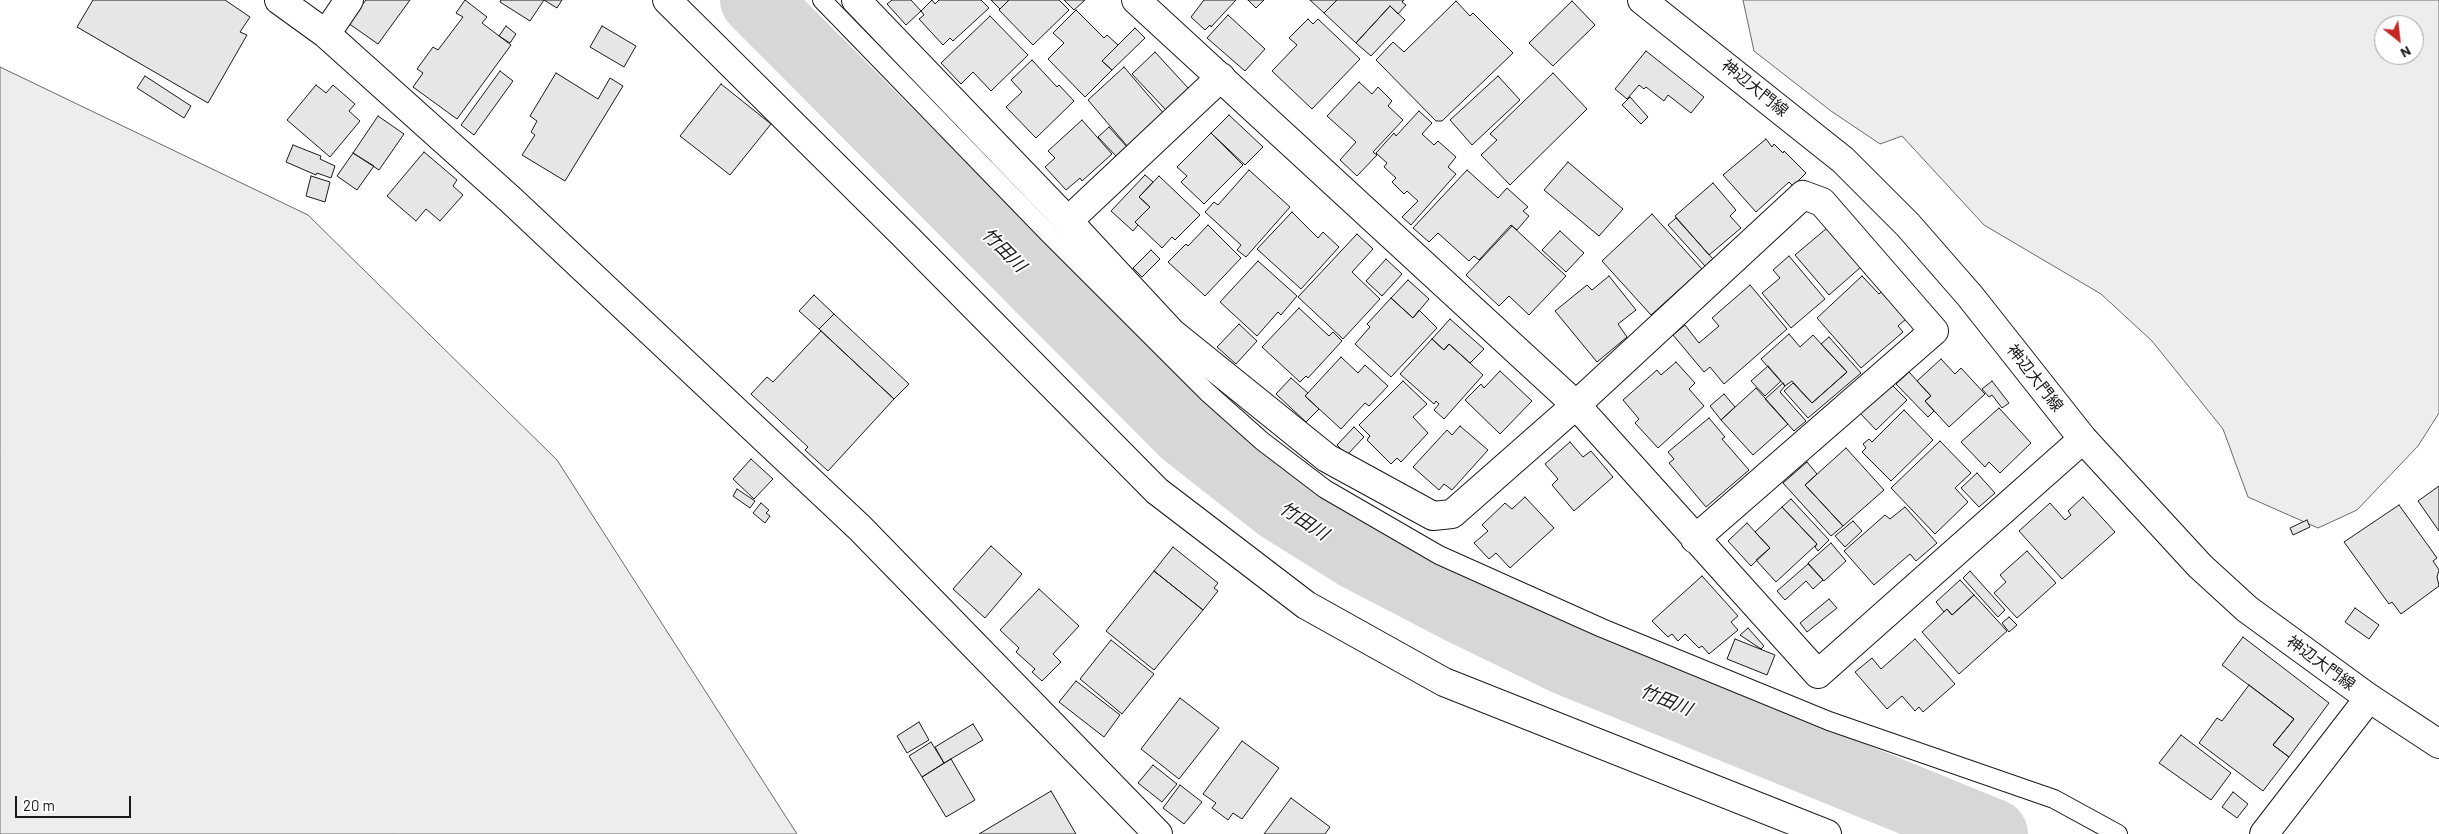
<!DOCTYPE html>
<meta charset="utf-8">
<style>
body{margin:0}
#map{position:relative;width:2439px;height:834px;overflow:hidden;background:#fff;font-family:Barlow,sans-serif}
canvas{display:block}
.north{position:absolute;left:2374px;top:15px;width:50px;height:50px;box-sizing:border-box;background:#fff;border:1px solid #a3a3a3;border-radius:50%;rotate:151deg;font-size:14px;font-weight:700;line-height:20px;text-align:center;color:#1a1a1a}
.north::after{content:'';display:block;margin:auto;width:18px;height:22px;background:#c62828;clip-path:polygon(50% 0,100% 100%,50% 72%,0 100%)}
.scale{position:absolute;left:15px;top:796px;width:116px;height:22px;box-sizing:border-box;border:2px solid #1a1a1a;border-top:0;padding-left:6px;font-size:15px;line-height:18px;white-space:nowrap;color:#1a1a1a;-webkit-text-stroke:4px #fff;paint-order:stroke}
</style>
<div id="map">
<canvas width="2439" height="834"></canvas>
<div class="north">N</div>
<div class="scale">20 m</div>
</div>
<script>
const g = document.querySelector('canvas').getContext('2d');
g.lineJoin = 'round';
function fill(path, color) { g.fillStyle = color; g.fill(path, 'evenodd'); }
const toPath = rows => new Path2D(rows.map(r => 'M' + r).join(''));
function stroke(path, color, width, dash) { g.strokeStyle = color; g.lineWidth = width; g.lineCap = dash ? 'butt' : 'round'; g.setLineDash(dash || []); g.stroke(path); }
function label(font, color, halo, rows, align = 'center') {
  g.font = font + ' Barlow,"Noto Sans JP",sans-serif'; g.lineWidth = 4; g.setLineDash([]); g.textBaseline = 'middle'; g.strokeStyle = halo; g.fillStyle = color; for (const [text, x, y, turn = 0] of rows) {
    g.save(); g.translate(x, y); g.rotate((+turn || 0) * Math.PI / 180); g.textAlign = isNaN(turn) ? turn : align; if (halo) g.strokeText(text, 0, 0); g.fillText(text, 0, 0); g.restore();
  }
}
const built = toPath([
 [1743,0,2439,0,2439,413,2418,446,2357,510,2318,528,2248,497,2223,429,2152,341,2101,294,1984,225,1902,136,1880,144,1831,111,1754,51,1743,0],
 [2384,25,2414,25,2414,55,2384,55,2384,25],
 [0,67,308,215,557,460,797,834,0,834,0,67]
]);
const river = toPath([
 [755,0,1186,433,1279,506,1359,556,1459,608,1566,660,1993,834]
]);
const building = toPath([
 [93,0,225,0,250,17,240,32,247,35,208,103,77,27,93,0],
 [366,0,410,0,378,44,348,23,366,0],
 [465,0,487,17,482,23,511,45,457,119,413,87,423,73,417,69,433,47,438,50,463,17,456,13,465,0],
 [501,0,562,0,557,8,544,0,530,21,500,2,501,0],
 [892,0,911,0,921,11,906,25,887,4,892,0],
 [932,0,935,4,939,0,981,0,989,8,953,41,950,38,943,45,919,19,924,15,921,11,932,0],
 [991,0,1009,0,1000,9,991,0],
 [1009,0,1059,0,1069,10,1033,45,999,10,1009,0],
 [1064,0,1085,0,1074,10,1064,0],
 [1204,0,1236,0,1211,27,1210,25,1205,30,1191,17,1204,0],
 [1248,0,1264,0,1256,8,1248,0],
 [1310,0,1337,0,1324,13,1310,0],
 [1337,0,1404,0,1402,2,1406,5,1398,14,1390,6,1356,43,1324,13,1337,0],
 [1456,1,1470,16,1473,13,1513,53,1442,121,1436,121,1376,60,1393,42,1404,52,1456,1],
 [1572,1,1595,25,1553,66,1529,43,1572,1],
 [1390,6,1405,20,1371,56,1356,43,1390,6],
 [1076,10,1104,38,1107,35,1118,45,1102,61,1112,70,1085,97,1048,59,1064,43,1053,33,1076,10],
 [1228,15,1265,49,1245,71,1207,38,1228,15],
 [990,16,1028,55,991,91,973,72,961,84,941,63,990,16],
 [1308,19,1313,24,1318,19,1360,59,1312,109,1272,71,1297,45,1289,38,1308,19],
 [506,26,516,34,510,43,499,36,506,26],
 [602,26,636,46,624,67,590,47,602,26],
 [1135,28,1145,38,1112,70,1102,61,1135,28],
 [1646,51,1704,97,1691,113,1668,95,1664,101,1646,87,1644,89,1639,85,1627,99,1615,89,1646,51],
 [1155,52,1189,89,1166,110,1132,74,1155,52],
 [1032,60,1057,87,1059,85,1074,101,1036,138,1006,107,1022,92,1011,80,1032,60],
 [1124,67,1165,115,1128,147,1088,100,1124,67],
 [500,71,513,81,474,135,461,125,500,71],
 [556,73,598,99,610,78,623,86,565,181,522,155,535,135,531,132,537,121,530,116,556,73],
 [1553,73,1587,109,1510,185,1481,155,1497,140,1490,134,1553,73],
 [145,76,191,106,184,118,137,88,145,76],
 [1498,76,1520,100,1472,145,1450,120,1498,76],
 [1359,82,1372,94,1378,87,1392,101,1388,106,1403,120,1373,152,1377,155,1357,176,1340,160,1356,142,1327,116,1359,82],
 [721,84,771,124,730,175,680,136,721,84],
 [316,85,326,93,333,85,355,104,349,111,360,121,330,157,287,120,316,85],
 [1630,97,1648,117,1641,124,1622,105,1630,97],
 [1419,111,1432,123,1422,134,1434,145,1438,141,1456,157,1448,167,1456,174,1411,225,1402,217,1418,201,1407,191,1404,194,1392,182,1396,178,1384,167,1387,163,1376,153,1394,133,1396,136,1419,111],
 [1229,115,1263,147,1245,165,1211,133,1229,115],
 [378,116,404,134,379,170,353,153,378,116],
 [1082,120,1112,154,1082,181,1080,178,1066,190,1045,167,1055,158,1048,151,1082,120],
 [1109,127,1127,147,1117,157,1098,137,1109,127],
 [1211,133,1243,165,1204,204,1181,182,1187,176,1177,167,1211,133],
 [1766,139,1772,147,1774,144,1783,153,1784,151,1806,173,1793,186,1789,182,1756,212,1723,175,1766,139],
 [293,145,321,156,320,159,335,166,331,178,317,173,316,175,286,162,293,145],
 [424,152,457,180,453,186,463,195,440,221,426,209,416,221,387,196,424,152],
 [353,153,374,166,357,190,337,176,353,153],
 [1568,162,1623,209,1599,236,1544,190,1568,162],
 [1249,170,1290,207,1246,257,1237,250,1241,245,1205,212,1214,202,1218,205,1249,170],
 [1467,170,1498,198,1507,188,1528,207,1523,211,1529,216,1517,230,1511,225,1479,260,1474,256,1469,261,1438,233,1429,242,1413,228,1467,170],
 [1145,175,1153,182,1139,197,1150,207,1135,222,1138,225,1133,231,1111,211,1145,175],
 [311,176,330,182,325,202,306,196,311,176],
 [1159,176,1200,215,1175,240,1172,237,1162,248,1135,222,1150,207,1139,197,1159,176],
 [1713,183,1736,210,1730,216,1741,228,1709,255,1675,216,1713,183],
 [1292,212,1318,238,1323,232,1339,247,1301,289,1257,249,1292,212],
 [1652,214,1702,269,1651,315,1602,261,1652,214],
 [1676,218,1713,259,1705,266,1668,225,1676,218],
 [1208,225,1241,258,1205,296,1168,262,1186,244,1188,246,1208,225],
 [1512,226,1566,276,1529,315,1509,296,1499,306,1466,275,1512,226],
 [1827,228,1861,267,1829,295,1795,255,1827,228],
 [1560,231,1584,253,1566,272,1542,250,1560,231],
 [1357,234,1373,249,1352,272,1380,299,1343,339,1298,297,1357,234],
 [1151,250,1160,259,1142,277,1133,268,1151,250],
 [1789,256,1825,299,1791,328,1762,293,1780,278,1773,270,1789,256],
 [1386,259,1402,274,1382,296,1366,281,1386,259],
 [1258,261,1297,296,1281,315,1278,312,1257,336,1220,302,1258,261],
 [1609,276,1636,310,1618,324,1627,337,1597,362,1555,311,1587,285,1592,290,1609,276],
 [1862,276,1879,294,1881,292,1906,319,1898,326,1903,332,1861,368,1817,318,1862,276],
 [1408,280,1429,299,1413,318,1391,298,1408,280],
 [1750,285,1787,329,1724,384,1710,367,1704,372,1673,335,1685,325,1699,343,1719,326,1712,318,1750,285],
 [814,295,834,314,819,329,799,311,814,295],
 [1391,298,1413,318,1419,310,1437,328,1391,377,1355,344,1370,327,1367,324,1391,298],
 [1299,308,1329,336,1333,332,1342,341,1308,378,1306,376,1300,382,1262,347,1299,308],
 [834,314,909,384,894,399,819,329,834,314],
 [1450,319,1484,349,1470,363,1449,344,1444,350,1432,339,1450,319],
 [1239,324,1257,341,1236,364,1217,347,1239,324],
 [821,331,894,399,828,471,805,450,808,447,751,394,767,377,773,382,821,331],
 [1789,334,1800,347,1813,335,1847,372,1812,403,1792,381,1785,386,1761,359,1789,334],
 [1829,337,1861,373,1808,418,1784,391,1793,383,1812,403,1847,372,1821,344,1829,337],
 [1432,339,1444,350,1449,344,1483,375,1444,419,1434,410,1439,404,1436,401,1434,404,1400,374,1432,339],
 [1341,357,1358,373,1365,365,1388,386,1369,406,1365,403,1341,429,1305,396,1341,357],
 [1941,359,1955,374,1961,368,1985,394,1949,427,1925,401,1931,396,1917,381,1941,359],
 [1676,362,1695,383,1689,389,1704,406,1658,448,1635,423,1639,419,1623,400,1657,370,1661,375,1676,362],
 [1768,366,1781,381,1765,396,1751,381,1768,366],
 [1500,371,1532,401,1500,434,1465,400,1481,384,1484,388,1500,371],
 [1909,372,1931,396,1925,401,1934,411,1928,417,1896,384,1909,372],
 [1291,378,1308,393,1305,396,1319,409,1306,422,1276,394,1291,378],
 [1403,381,1427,404,1413,417,1428,433,1401,462,1397,458,1391,464,1367,440,1370,436,1359,425,1403,381],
 [1992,381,2009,403,2002,408,1992,395,1989,397,1982,389,1992,381],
 [1783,383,1785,386,1780,392,1806,421,1794,431,1765,399,1783,383],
 [1891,384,1907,400,1876,430,1860,413,1891,384],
 [1756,388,1788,424,1753,455,1721,420,1756,388],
 [1724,394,1735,407,1721,420,1710,406,1724,394],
 [1999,408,2031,443,2000,473,1989,462,1985,467,1961,442,1999,408],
 [1904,410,1933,440,1891,481,1862,452,1866,448,1863,444,1869,439,1872,442,1904,410],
 [1709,418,1725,437,1722,439,1749,470,1706,507,1669,463,1674,459,1668,452,1709,418],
 [1460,426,1488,450,1452,490,1444,484,1439,490,1413,467,1447,430,1452,435,1460,426],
 [1354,427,1364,437,1347,455,1337,445,1354,427],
 [1940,441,1971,473,1955,488,1968,502,1935,534,1891,488,1940,441],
 [1570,442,1583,457,1591,451,1613,477,1574,511,1552,485,1558,479,1545,464,1570,442],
 [1846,448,1884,490,1843,526,1805,485,1846,448],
 [751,459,773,479,754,499,733,479,751,459],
 [1807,462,1817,474,1805,485,1843,526,1831,536,1783,483,1807,462],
 [1977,473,1995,493,1979,507,1961,488,1977,473],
 [2439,486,2439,531,2418,501,2439,486],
 [737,489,755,501,750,508,733,496,737,489],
 [1525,497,1554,528,1510,568,1496,553,1489,559,1474,543,1488,531,1482,525,1505,503,1512,509,1525,497],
 [2083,497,2115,532,2062,579,2019,531,2050,503,2065,520,2071,515,2068,511,2083,497],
 [1791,499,1829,540,1818,551,1815,547,1817,544,1782,507,1791,499],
 [761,503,769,510,766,513,770,516,765,523,753,513,761,503],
 [2399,505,2437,558,2433,561,2439,570,2437,577,2439,586,2401,614,2392,602,2389,604,2344,542,2399,505],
 [1782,507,1817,544,1776,582,1756,560,1770,548,1755,532,1782,507],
 [1905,507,1937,543,1916,561,1910,554,1874,585,1844,551,1885,515,1890,519,1905,507],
 [2307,520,2310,527,2293,535,2290,528,2307,520],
 [1853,521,1862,531,1845,547,1835,536,1853,521],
 [1747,523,1770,548,1751,566,1728,541,1747,523],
 [1831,543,1846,561,1824,581,1808,563,1831,543],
 [991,546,1022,574,985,618,953,589,991,546],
 [1173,547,1218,583,1214,588,1218,591,1203,610,1154,571,1173,547],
 [2027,551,2056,583,2017,618,1994,593,2006,582,2000,575,2027,551],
 [1808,564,1823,580,1813,589,1806,581,1785,600,1777,591,1808,564],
 [1154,571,1203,610,1154,670,1106,631,1154,571],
 [1970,571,2005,610,1998,617,1963,578,1970,571],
 [1702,576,1738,616,1731,622,1738,630,1709,654,1702,646,1699,648,1685,634,1678,641,1672,634,1668,637,1652,621,1702,576],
 [1960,580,1974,595,1952,615,1947,609,1944,612,1936,602,1960,580],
 [1039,589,1079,626,1053,654,1061,662,1042,681,1032,672,1035,669,1016,652,1019,648,1000,630,1039,589],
 [1974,595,2007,631,1959,674,1922,632,1947,609,1952,615,1974,595],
 [1829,599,1837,608,1807,632,1800,623,1829,599],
 [2355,608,2379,625,2369,639,2345,622,2355,608],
 [2009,617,2017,625,2009,632,2002,623,2009,617],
 [1748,628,1764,646,1761,649,1740,635,1748,628],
 [2243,637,2329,703,2289,757,2273,745,2294,719,2222,665,2243,637],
 [1735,639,1775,655,1767,675,1727,659,1735,639],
 [1915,639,1955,684,1923,712,1919,707,1915,711,1902,696,1887,709,1855,672,1872,658,1881,669,1915,639],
 [1111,640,1154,674,1122,714,1080,679,1111,640],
 [1076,681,1120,715,1104,737,1059,702,1076,681],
 [2249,685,2294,719,2273,745,2289,757,2263,791,2199,743,2217,718,2222,721,2249,685],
 [1180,698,1219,728,1179,779,1141,749,1180,698],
 [919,722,929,740,907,753,897,736,919,722],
 [973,724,983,740,944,763,935,747,973,724],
 [2181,735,2231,773,2211,800,2159,763,2181,735],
 [1242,741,1279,768,1242,819,1233,813,1228,820,1212,808,1216,803,1203,794,1242,741],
 [931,742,944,763,922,777,909,756,931,742],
 [951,759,975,800,946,817,922,777,951,759],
 [1153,765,1177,784,1162,802,1138,783,1153,765],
 [1180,785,1202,802,1184,824,1163,808,1180,785],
 [1051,791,1076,834,979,834,1051,791],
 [2233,792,2248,804,2237,818,2222,807,2233,792],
 [1291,798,1330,827,1325,834,1264,834,1291,798]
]);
const service = toPath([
 [822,0,1049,234,1207,392,1262,441,1325,489,1439,555,1602,628,1829,721,2054,799,2118,834]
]);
const minor = toPath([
 [279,0,326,34,511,200,860,528,1158,834],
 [667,0,905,236,1157,491,1306,605,1444,682,1827,834],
 [856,0,1068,221,1172,333,1327,458,1433,516,1452,514,1576,405,1818,674,2083,439],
 [1136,0,1576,405,1803,195,1822,202,1934,331,1695,539],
 [326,34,349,0],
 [1068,221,1221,77],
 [2264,834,2369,698]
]);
const primary = toPath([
 [1642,0,1843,160,1908,225,1970,296,2083,439,2200,566,2247,609,2369,698,2439,744]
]);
const streetNames = [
 ["神辺大門線",1755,88,39],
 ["神辺大門線",2035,378,52],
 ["神辺大門線",2321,663,36]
];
const waterNames = [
 ["竹田川",1004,250,45],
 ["竹田川",1304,521,33],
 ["竹田川",1666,700,22]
];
fill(built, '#ededed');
stroke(built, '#6a6a6a', 1);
stroke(river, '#d7d7d7', 70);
fill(building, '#e6e6e6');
stroke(building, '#1a1a1a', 1);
stroke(service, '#1a1a1a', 20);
stroke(minor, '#1a1a1a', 30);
stroke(primary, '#1a1a1a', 30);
stroke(service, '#fff', 18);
stroke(minor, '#fff', 28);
stroke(primary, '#fff', 28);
label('16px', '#1a1a1a', '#fff', streetNames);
label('italic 18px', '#1a1a1a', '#fff', waterNames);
</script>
